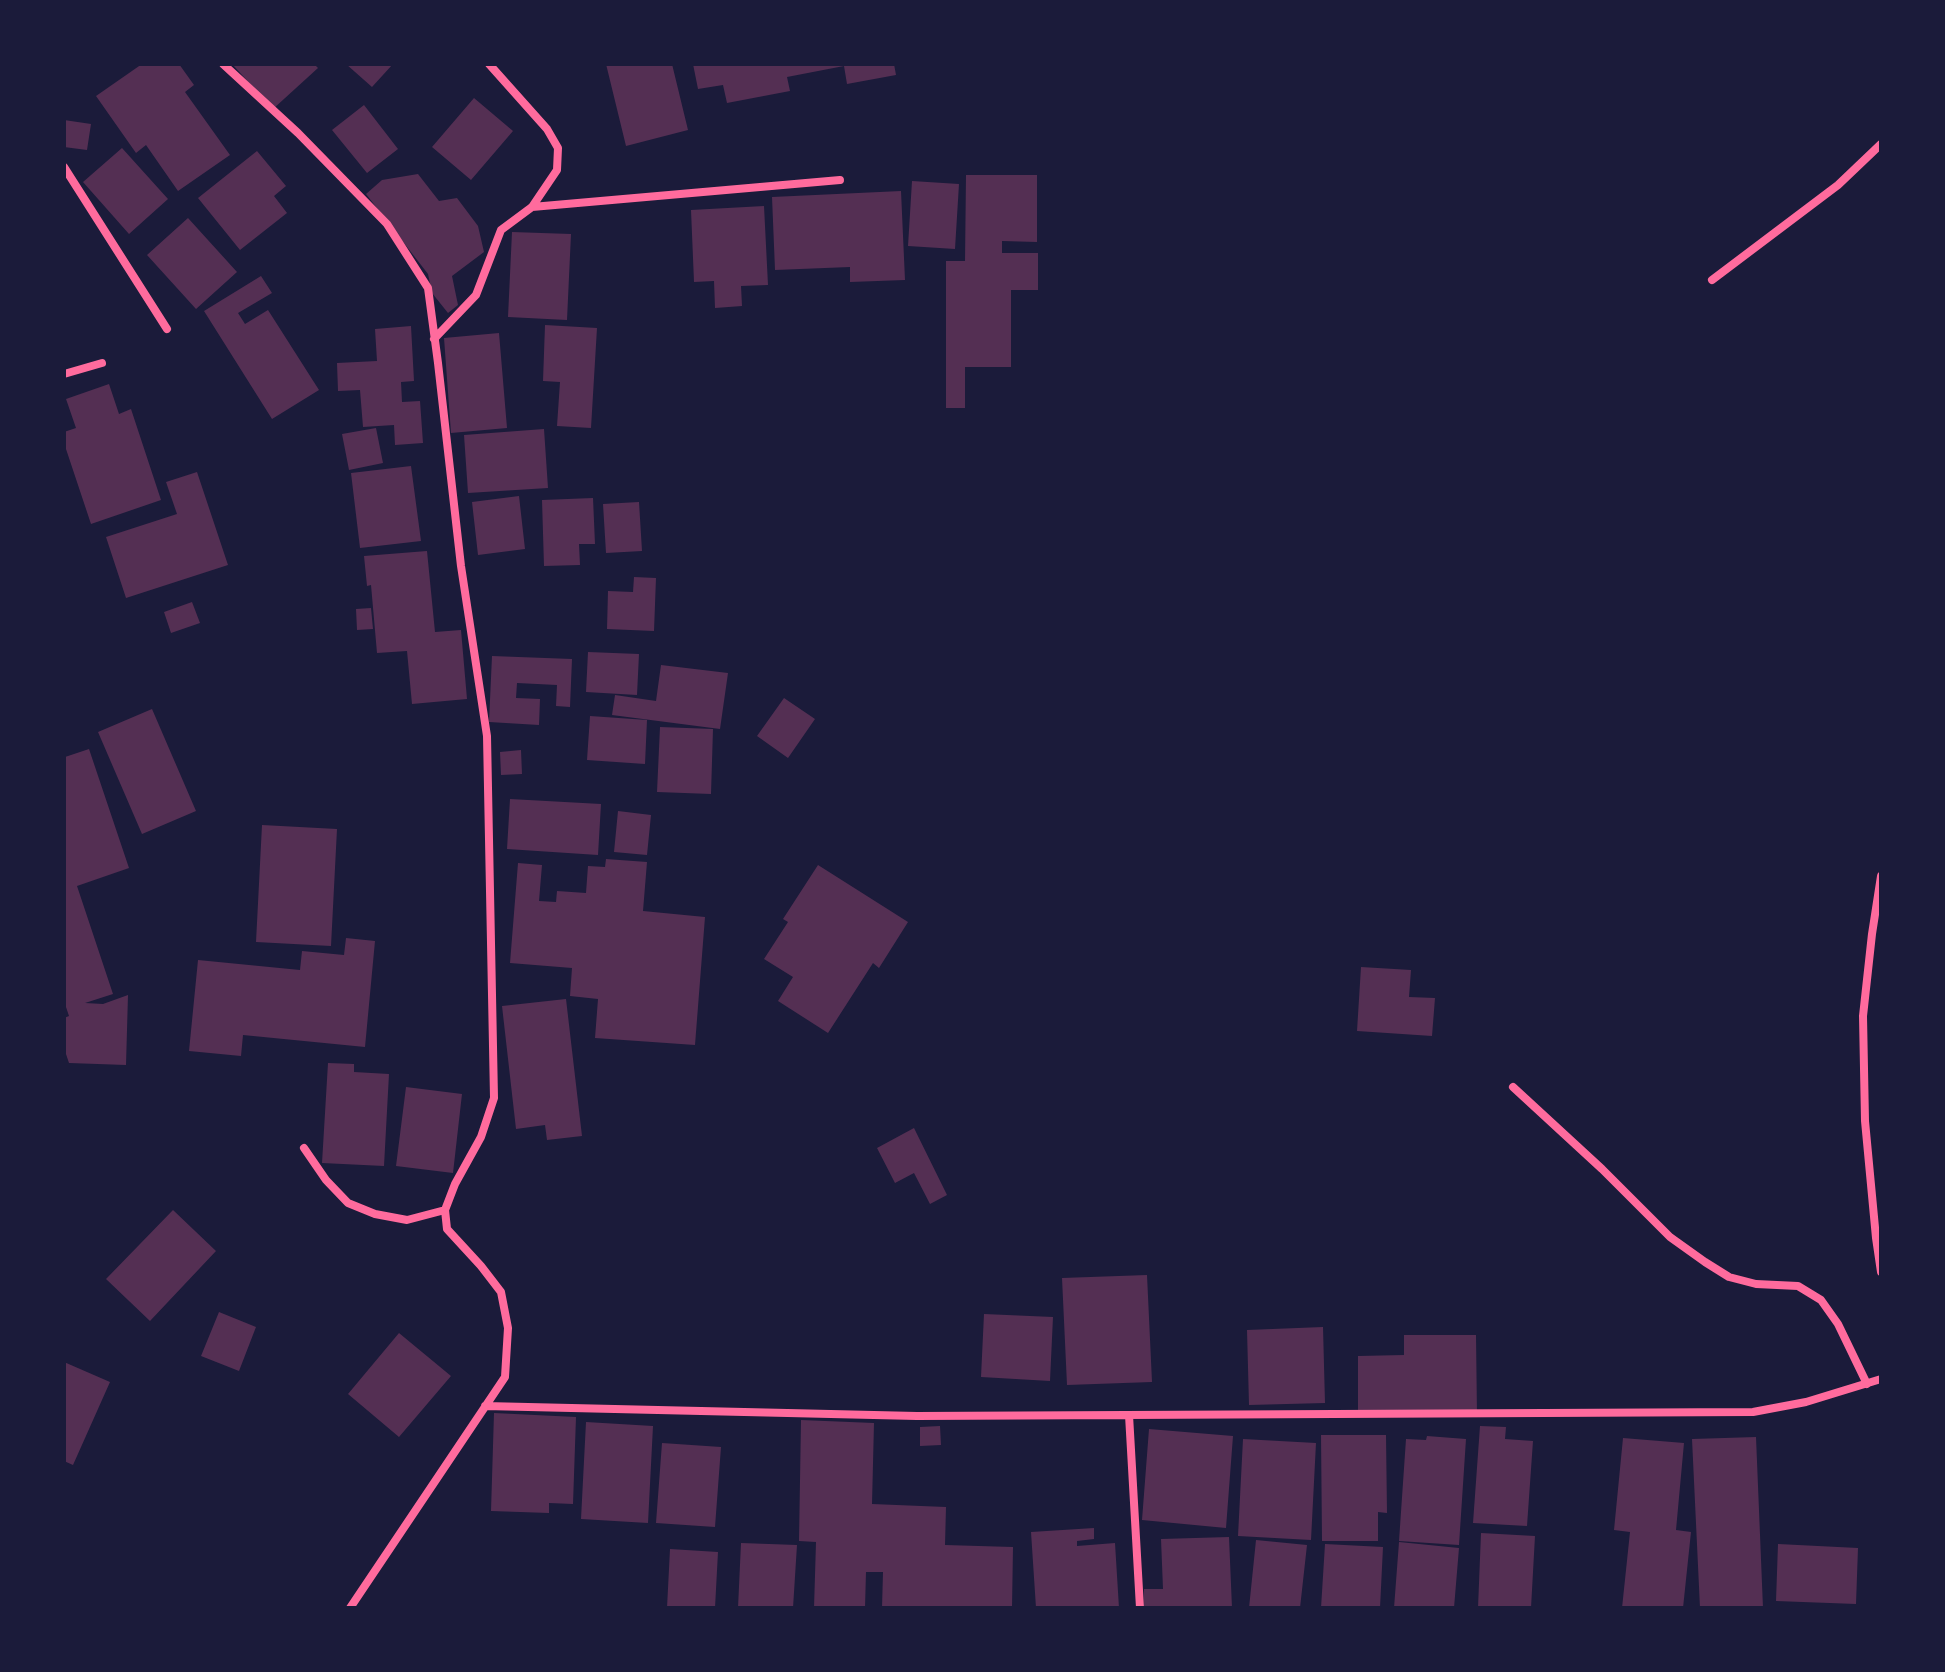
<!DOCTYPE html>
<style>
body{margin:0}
#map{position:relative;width:1945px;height:1672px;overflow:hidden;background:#1b1b3a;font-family:"Source Sans 3",sans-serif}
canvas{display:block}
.frame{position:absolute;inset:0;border:66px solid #1b1b3a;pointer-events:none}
</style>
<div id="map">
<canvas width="1945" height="1672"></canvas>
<div class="frame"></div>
</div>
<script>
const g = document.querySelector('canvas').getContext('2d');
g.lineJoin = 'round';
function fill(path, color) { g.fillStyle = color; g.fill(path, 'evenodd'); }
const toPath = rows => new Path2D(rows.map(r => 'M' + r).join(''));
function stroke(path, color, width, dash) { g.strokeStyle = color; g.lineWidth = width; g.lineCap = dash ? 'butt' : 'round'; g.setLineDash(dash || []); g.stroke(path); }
const building = toPath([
 [142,64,179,64,194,85,185,92,230,155,178,191,146,145,136,153,96,96],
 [232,64,314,64,318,68,273,109],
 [346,64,393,64,372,87],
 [606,64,672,64,688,130,626,146],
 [693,64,894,64,896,75,847,84,844,66,787,77,790,91,727,103,723,85,698,89],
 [474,98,513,131,471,180,432,147],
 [364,105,398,149,367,173,332,130],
 [64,120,91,124,87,150,64,147],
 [122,148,168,199,129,234,83,182],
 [257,151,286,186,274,196,287,213,240,250,198,198],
 [418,174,439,201,457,198,478,226,484,252,452,276,458,305,448,313,432,293,428,274,366,194,382,180],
 [966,175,1037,175,1037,242,1002,241,1002,253,1038,253,1038,290,1011,290,1011,367,965,367,965,408,946,408,946,261,965,261],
 [912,181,959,184,955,249,908,246],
 [901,191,905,280,850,282,850,267,775,270,772,197],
 [764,206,768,285,741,286,742,306,715,308,714,281,694,282,691,210],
 [188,218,237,272,196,309,147,255],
 [512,232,571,234,567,320,508,317],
 [261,276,272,293,238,313,245,324,268,310,319,390,272,419,204,311],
 [545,325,597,328,591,428,557,426,560,382,543,381],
 [411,326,414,381,401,382,402,402,420,401,423,443,395,445,394,425,363,427,360,390,338,391,337,363,377,361,375,329],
 [499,333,507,428,451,433,444,338],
 [109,384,119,414,131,409,161,500,91,524,64,443,64,432,76,428,66,399],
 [376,428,383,463,349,470,342,434],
 [544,429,548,488,468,493,464,435],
 [411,466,421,541,360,548,351,473],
 [197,472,228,565,126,598,106,537,177,514,166,482],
 [519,496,525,549,478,555,472,502],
 [593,498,595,544,579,544,580,565,544,566,542,500],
 [639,502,642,551,606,553,603,504],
 [427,551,435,632,461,630,467,699,412,704,407,651,377,653,371,585,367,586,364,556],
 [634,577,656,578,654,631,607,629,608,591,633,592],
 [192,602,200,623,171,633,164,612],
 [371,608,373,629,357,630,356,609],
 [588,652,639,654,637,695,586,692],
 [492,656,572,659,570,707,556,706,557,685,517,683,516,698,540,699,539,725,489,722],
 [661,665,728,673,720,729,612,715,615,695,656,701],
 [784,698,815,719,788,758,757,736],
 [152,709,196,811,142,834,98,732],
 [590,716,647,720,645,764,587,760],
 [660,727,713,729,711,794,657,792],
 [89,749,129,868,77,886,113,994,85,1003,103,1004,128,995,126,1065,69,1063,64,1048,64,1018,69,1016,64,1001,65,757],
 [521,750,522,774,501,775,500,752],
 [510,799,601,804,598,855,507,849],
 [618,811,651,815,647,855,614,852],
 [262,825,337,829,331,946,256,942],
 [606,859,647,862,643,911,705,917,695,1045,595,1038,598,999,570,996,572,968,510,963,518,863,542,865,539,901,556,902,557,891,586,893,588,866,605,867],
 [818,865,908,922,879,968,873,963,828,1033,778,1001,793,977,764,959,788,922,783,919],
 [346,938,375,941,365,1047,243,1035,241,1056,189,1051,198,960,300,970,302,951,344,955],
 [1361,967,1411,970,1409,997,1435,998,1432,1036,1357,1031],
 [566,999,582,1136,547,1140,545,1125,516,1129,502,1006],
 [328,1063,354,1064,354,1072,389,1074,384,1166,322,1163],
 [406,1087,462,1094,453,1173,396,1166],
 [914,1128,947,1195,930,1204,914,1173,895,1183,877,1148],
 [173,1210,216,1251,150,1321,106,1279],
 [1147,1275,1152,1382,1067,1385,1062,1278],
 [219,1312,256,1327,239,1371,201,1356],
 [984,1314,1053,1317,1050,1381,981,1377],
 [1323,1327,1325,1403,1249,1405,1247,1330],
 [399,1333,451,1376,399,1437,348,1394],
 [1404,1335,1476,1335,1477,1415,1358,1412,1358,1356,1404,1355],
 [64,1362,110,1382,73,1465,64,1461],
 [494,1413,576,1417,573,1504,549,1503,549,1513,491,1511],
 [801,1420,874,1423,872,1504,946,1507,945,1545,1013,1547,1012,1608,882,1608,883,1572,866,1572,865,1608,814,1608,816,1542,799,1541],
 [586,1422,653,1426,648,1523,581,1519],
 [940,1426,941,1445,920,1446,920,1427],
 [1480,1426,1506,1427,1505,1439,1533,1441,1527,1526,1473,1523],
 [1149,1429,1233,1436,1226,1528,1142,1520],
 [1321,1435,1386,1435,1387,1513,1378,1512,1378,1541,1322,1541],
 [1427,1436,1466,1439,1459,1545,1399,1541,1406,1439,1426,1440],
 [1756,1437,1763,1608,1700,1608,1692,1439],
 [1623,1438,1684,1443,1676,1530,1691,1532,1683,1608,1622,1608,1630,1532,1614,1530],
 [1243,1439,1316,1443,1311,1540,1238,1536],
 [662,1443,721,1447,715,1527,656,1523],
 [1094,1528,1094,1539,1077,1541,1077,1546,1115,1543,1119,1608,1036,1608,1031,1532],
 [1481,1533,1535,1536,1531,1608,1478,1608],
 [1229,1537,1232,1608,1144,1608,1144,1589,1163,1589,1161,1539],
 [1256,1540,1307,1545,1300,1608,1249,1608],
 [1399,1542,1459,1548,1454,1608,1394,1608],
 [741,1543,797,1545,793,1608,738,1608],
 [1325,1544,1383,1547,1380,1608,1321,1608],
 [1778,1544,1858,1548,1856,1604,1776,1601],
 [670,1549,718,1552,715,1608,667,1608]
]);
const minor = toPath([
 [223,64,298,133,387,224,428,288,438,363,461,566,487,736,494,1098,481,1137,455,1184,445,1210,447,1229,481,1266,501,1292,508,1328,505,1377,350,1608],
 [64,167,167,329],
 [532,207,840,180],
 [1712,280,1838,185,1881,144],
 [434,339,476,295,501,230,532,207,557,170,558,148,547,129,489,64],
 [64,374,102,363],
 [1881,876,1872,934,1863,1016,1865,1121,1876,1238,1881,1272],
 [1513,1087,1602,1169,1670,1237,1705,1262,1729,1277,1756,1284,1798,1286,1821,1300,1838,1324,1867,1384],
 [304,1148,326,1180,348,1203,375,1214,407,1220,445,1210],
 [485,1406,917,1416,1753,1412,1806,1402,1881,1379],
 [1129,1415,1140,1608]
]);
fill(building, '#542f53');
stroke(minor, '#ff6b9d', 8);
</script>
